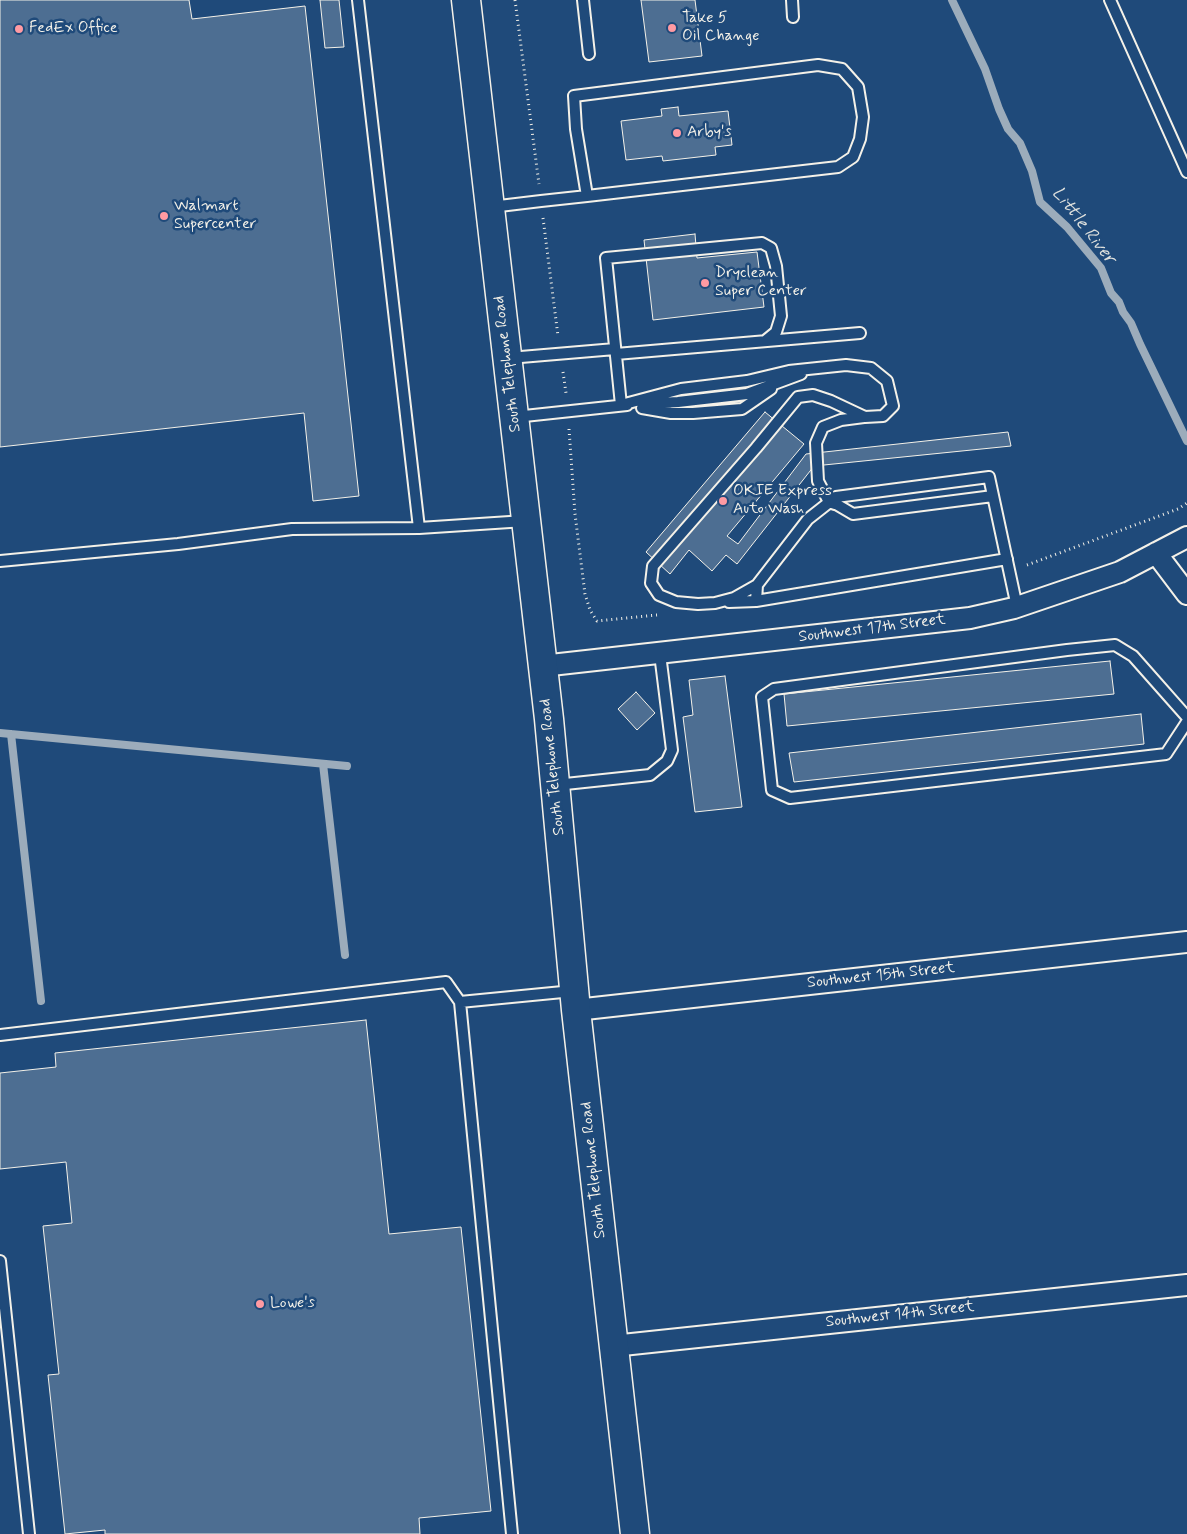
<!DOCTYPE html>
<style>
body{margin:0}
canvas{display:block;background:#1f4a7a}
</style>
<canvas width="1187" height="1534"></canvas>
<script>
const g = document.querySelector('canvas').getContext('2d');
g.lineJoin = 'round';
const toPath = rows => new Path2D(rows.map(r => 'M' + r).join(''));
function stroke(path, color, width, dash) { g.strokeStyle = color; g.lineWidth = width; g.lineCap = dash ? 'butt' : 'round'; g.setLineDash(dash || []); g.stroke(path); }
function fill(path, color) { g.fillStyle = color; g.fill(path, 'evenodd'); }
function label(font, color, halo, rows, align = 'center') {
  g.font = font + ' Mynerve,sans-serif'; g.lineWidth = 5; g.setLineDash([]); g.textBaseline = 'middle'; g.strokeStyle = halo; g.fillStyle = color; for (const [text, x, y, turn = 0] of rows) {
    g.save(); g.translate(x, y); g.rotate((+turn || 0) * Math.PI / 180); g.textAlign = isNaN(turn) ? turn : align; if (halo) g.strokeText(text, 0, 0); g.fillText(text, 0, 0); g.restore();
  }
}
const stream = toPath([
 [952,0,985,69,999,109,1008,129,1020,143,1032,171,1040,202,1067,227,1101,268,1111,293,1119,302,1123,312,1131,323,1140,344,1187,441],
 [0,733,347,766],
 [11,734,41,1001],
 [323,764,345,955]
]);
const building = toPath([
 [0,0,189,0,192,19,305,6,359,496,313,501,304,413,0,447,0,0],
 [320,0,339,0,344,47,325,48,320,0],
 [641,0,695,0,702,56,649,62,641,0],
 [678,107,679,116,728,111,732,145,715,147,716,155,663,161,662,156,626,160,621,121,662,116,661,109,678,107],
 [695,234,697,258,757,252,764,307,653,320,644,240,695,234],
 [765,412,804,444,727,536,738,544,806,454,1008,432,1011,446,814,466,737,564,726,555,712,571,689,550,670,574,646,552,765,412],
 [1110,661,1114,694,787,726,784,694,1110,661],
 [725,676,742,807,695,812,683,717,693,715,689,680,725,676],
 [636,692,655,713,637,730,618,709,636,692],
 [1141,714,1144,744,794,782,789,753,1141,714],
 [366,1020,389,1234,461,1227,491,1511,419,1518,420,1534,105,1534,105,1530,65,1534,48,1375,59,1374,43,1226,72,1223,66,1162,0,1169,0,1073,56,1067,55,1053,366,1020]
]);
const path = toPath([
 [515,0,539,184],
 [543,218,558,336],
 [563,372,566,393],
 [569,429,575,514,585,594,590,610,597,621,657,615],
 [1027,565,1178,509,1187,503]
]);
const lane = toPath([
 [358,0,419,528],
 [583,0,589,54],
 [792,0,793,17],
 [1110,0,1187,172],
 [491,207,541,201,587,196,838,167,853,157,860,139,863,117,858,87,842,69,818,65,574,96,576,129,587,196],
 [616,354,860,333],
 [509,358,615,349],
 [642,404,678,402,747,394,801,374],
 [621,405,681,389,747,381,789,371,846,365,871,368,887,381,893,406,883,416,865,417,831,401,813,395,798,397,756,448,653,566,651,583,659,595,676,602,698,604,715,603,734,598,757,585],
 [621,405,606,258,762,243,771,248,776,266,781,316,776,332,765,341],
 [642,408,671,413,693,413,742,409,771,389],
 [515,417,627,405],
 [836,497,836,504,853,514,993,496],
 [835,504,829,502,818,481,816,443,823,427,841,420,864,417],
 [0,561,178,544,292,529,419,528,525,521],
 [756,601,757,585,808,519,836,497,989,477,1017,607],
 [729,602,756,601,1007,559],
 [1187,717,1133,656,1115,645,1067,650,774,689,762,697,772,790,790,798,1166,754,1187,722],
 [556,785,650,775,667,761,672,750,660,654],
 [460,1002,512,1534],
 [0,1035,446,982,460,1002,573,991],
 [0,1261,29,1534]
]);
const street = toPath([
 [1156,553,1187,594],
 [542,666,970,618,1014,608,1120,572,1187,537],
 [576,1010,1187,942],
 [613,1346,1187,1285]
]);
const secondary = toPath([
 [466,0,549,719,576,1010,635,1534]
]);
const markers = [
 [672,28,5,"#ff9aa2"],
 [19,29,5,"#ff9aa2"],
 [677,133,5,"#ff9aa2"],
 [164,216,5,"#ff9aa2"],
 [705,283,5,"#ff9aa2"],
 [723,501,5,"#ff9aa2"],
 [260,1304,5,"#ff9aa2"]
];
const poiNames = [
 ["Take 5",682,19],
 ["Oil Change",682,37],
 ["FedEx Office",29,29],
 ["Arby's",687,133],
 ["Walmart",174,207],
 ["Supercenter",174,225],
 ["Dryclean",715,274],
 ["Super Center",715,292],
 ["OKIE Express",733,492],
 ["Auto Wash",733,510],
 ["Lowe's",270,1304]
];
const streetNames = [
 ["South Telephone Road",508,364,-97],
 ["Southwest 17th Street",872,629,-7],
 ["South Telephone Road",553,767,-96],
 ["Southwest 15th Street",881,976,-6],
 ["South Telephone Road",594,1170,-96],
 ["Southwest 14th Street",900,1315,-6]
];
const waterNames = [
 ["Little River",1083,226,52]
];
stroke(stream, '#9cacbb', 8);
fill(building, '#4d6e92');
stroke(building, '#f4f1e8', 1);
stroke(lane, '#f4f1e8', 14);
stroke(street, '#f4f1e8', 24);
stroke(secondary, '#f4f1e8', 31);
stroke(path, '#f4f1e8', 3, [1, 4]);
stroke(lane, '#1f4a7a', 10);
stroke(street, '#1f4a7a', 20);
stroke(secondary, '#1f4a7a', 28);
for (const [x, y, r, color] of markers) { const dot = new Path2D(); dot.arc(x, y, r, 0, 2 * Math.PI); g.fillStyle = color; g.fill(dot); stroke(dot, '#1f4a7a', 2); }
label('16px', '#f4f1e8', '#1f4a7a', poiNames, 'left');
label('16px', '#f4f1e8', '#1f4a7a', streetNames);
label('italic 18px', '#dee0dd', '#1f4a7a', waterNames);
</script>
